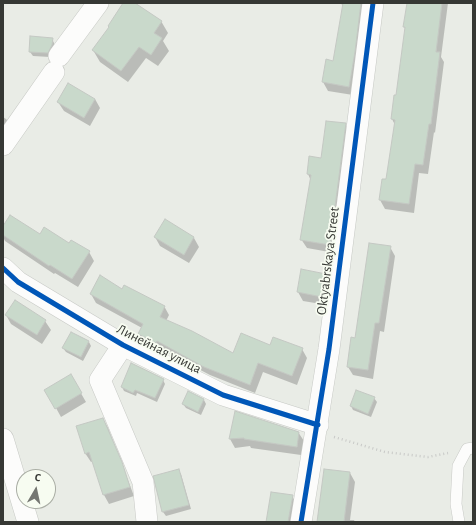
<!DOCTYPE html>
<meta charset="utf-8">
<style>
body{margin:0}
#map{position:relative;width:476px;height:525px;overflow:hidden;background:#e9ece6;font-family:"Alegreya Sans",sans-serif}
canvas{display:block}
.frame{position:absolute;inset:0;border:4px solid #363834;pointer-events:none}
.north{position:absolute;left:16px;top:469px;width:40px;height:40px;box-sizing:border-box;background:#f7fcf1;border:1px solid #aaaea5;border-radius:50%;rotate:9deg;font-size:11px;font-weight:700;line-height:16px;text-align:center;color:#363834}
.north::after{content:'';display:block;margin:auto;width:14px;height:18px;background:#757772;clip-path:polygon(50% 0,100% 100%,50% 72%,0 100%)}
</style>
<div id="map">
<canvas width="476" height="525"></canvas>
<div class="frame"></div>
<div class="north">С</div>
</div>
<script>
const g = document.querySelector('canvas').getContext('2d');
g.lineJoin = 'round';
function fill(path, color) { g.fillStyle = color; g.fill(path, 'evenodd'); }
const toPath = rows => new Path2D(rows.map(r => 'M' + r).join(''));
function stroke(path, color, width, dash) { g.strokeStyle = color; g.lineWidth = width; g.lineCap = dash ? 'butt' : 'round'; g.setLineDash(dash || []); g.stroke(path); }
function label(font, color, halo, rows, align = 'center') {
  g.font = font + ' "Alegreya Sans",sans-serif'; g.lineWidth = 3.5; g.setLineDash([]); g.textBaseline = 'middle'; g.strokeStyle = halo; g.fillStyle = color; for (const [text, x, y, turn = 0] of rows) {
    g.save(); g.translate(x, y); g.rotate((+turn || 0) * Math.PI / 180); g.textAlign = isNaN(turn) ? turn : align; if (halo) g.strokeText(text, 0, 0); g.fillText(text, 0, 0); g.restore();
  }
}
const shadow = toPath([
 [125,3,134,3,161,21,168,33,163,41,169,51,158,66,146,58,128,82,100,62,93,50,110,28],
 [341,3,367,3,353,95,328,91,323,82,334,62,343,7],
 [408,3,448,3,441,57,444,62,435,133,434,132,428,174,419,173,414,213,385,209,380,200,387,180,395,125,392,119,397,97,406,29,404,27],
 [52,39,54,43,54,50,50,57,33,56,30,52],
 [95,99,100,108,90,126,64,111,58,102],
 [3,117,6,119,9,123,3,131],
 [345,124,350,133,335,253,307,248,301,239,311,181,308,174,322,159],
 [165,221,194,238,199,247,189,263,160,246,155,237],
 [3,228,40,235,70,245,89,252,94,261,78,287,55,273,54,274,5,241,3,237],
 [390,247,395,256,384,332,380,331,373,379,353,375,348,367,356,339],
 [326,274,331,283,327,305,303,301,298,292],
 [122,291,164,306,169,315,166,321,234,354,302,349,307,358,297,385,263,372,255,393,210,375,162,350,162,351,144,343,139,334,142,328,96,303,91,294],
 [6,315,45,321,51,330,42,344,11,324],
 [89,342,91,346,83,361,66,352,63,348],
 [71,376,86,402,61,417,46,390],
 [163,380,165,384,157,402,137,393,136,396,124,391,122,387],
 [189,392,204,400,206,404,201,415,186,408,183,404],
 [374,398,377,402,371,417,353,410,351,406],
 [236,413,298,432,304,441,301,455,251,448,250,446,235,448,230,439],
 [103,419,108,428,134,496,109,504,104,495,93,461,91,462,85,453],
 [178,470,181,474,191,509,166,516,163,512],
 [350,473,355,482,350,520,354,520,355,522,318,522],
 [292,496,297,505,295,522,268,522]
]);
const building = toPath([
 [123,3,135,3,162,21,154,33,162,38,151,55,139,47,121,71,92,50,109,27,108,26,123,3],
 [343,3,361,3,355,52,349,87,322,82,326,59,333,61,343,3],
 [407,3,442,3,436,52,440,52,431,124,429,124,423,165,415,164,409,204,379,200,382,179,386,179,395,120,391,119,394,95,396,95,405,27,403,27,407,3],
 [30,36,53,38,52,45,48,53,29,52,30,36],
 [68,83,95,99,84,118,57,102,68,83],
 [326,121,346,123,330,245,300,240,311,175,307,174,309,156,321,158,326,121],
 [10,215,40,234,44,227,69,243,71,240,90,251,72,279,50,265,49,266,3,235,3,226,10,215],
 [165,219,194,237,184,255,154,237,165,219],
 [369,243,391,246,379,323,375,323,368,370,347,367,351,337,355,338,369,243],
 [301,269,326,274,322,297,297,292,301,269],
 [100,275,122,289,124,285,165,306,160,317,192,331,233,353,241,333,270,345,273,337,303,348,292,376,258,363,250,385,204,367,157,341,156,343,138,334,143,324,90,294,100,275],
 [15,300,46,320,37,335,5,315,15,300],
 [71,332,89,341,81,357,62,348,71,332],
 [131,363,164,379,155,398,135,390,133,393,121,387,131,363],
 [71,374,82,393,55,409,44,390,71,374],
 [356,390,375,397,368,414,350,406,356,390],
 [188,391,204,399,198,412,182,404,188,391],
 [235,411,299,432,297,447,244,439,244,438,229,439,235,411],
 [103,418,122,462,130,487,103,495,89,452,85,454,76,426,103,418],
 [179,469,189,505,162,512,153,476,179,469],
 [324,469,350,472,344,522,317,522,324,469],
 [271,492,293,495,288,522,266,522,271,492]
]);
const path = toPath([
 [334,437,385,452,428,457,448,453]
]);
const lane = toPath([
 [459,522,456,504,458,466,467,449,473,448]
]);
const street = toPath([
 [59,56,98,3],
 [3,145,54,72],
 [3,268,18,282,123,345,223,395,318,425],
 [123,345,100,380,143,482,147,522],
 [3,439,28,522],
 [301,522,329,349,373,3]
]);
const cycleway = toPath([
 [3,268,18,282,123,345,223,395,318,425],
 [301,522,329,349,373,3]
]);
const streetNames = [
 ["Oktyabrskaya Street",328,261,-83],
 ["Линейная улица",159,349,27]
];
fill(shadow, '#0003');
fill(building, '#c9d9cb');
stroke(building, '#c4c8c3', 1);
stroke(lane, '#c7c9c5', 12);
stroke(street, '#c7c9c5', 22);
stroke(path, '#c8c9c7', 2.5, [1, 3]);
stroke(lane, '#fcfcfb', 11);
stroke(street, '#fcfcfb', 21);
stroke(cycleway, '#0057b8', 5);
label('14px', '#363834', '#f7fcf1', streetNames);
</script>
